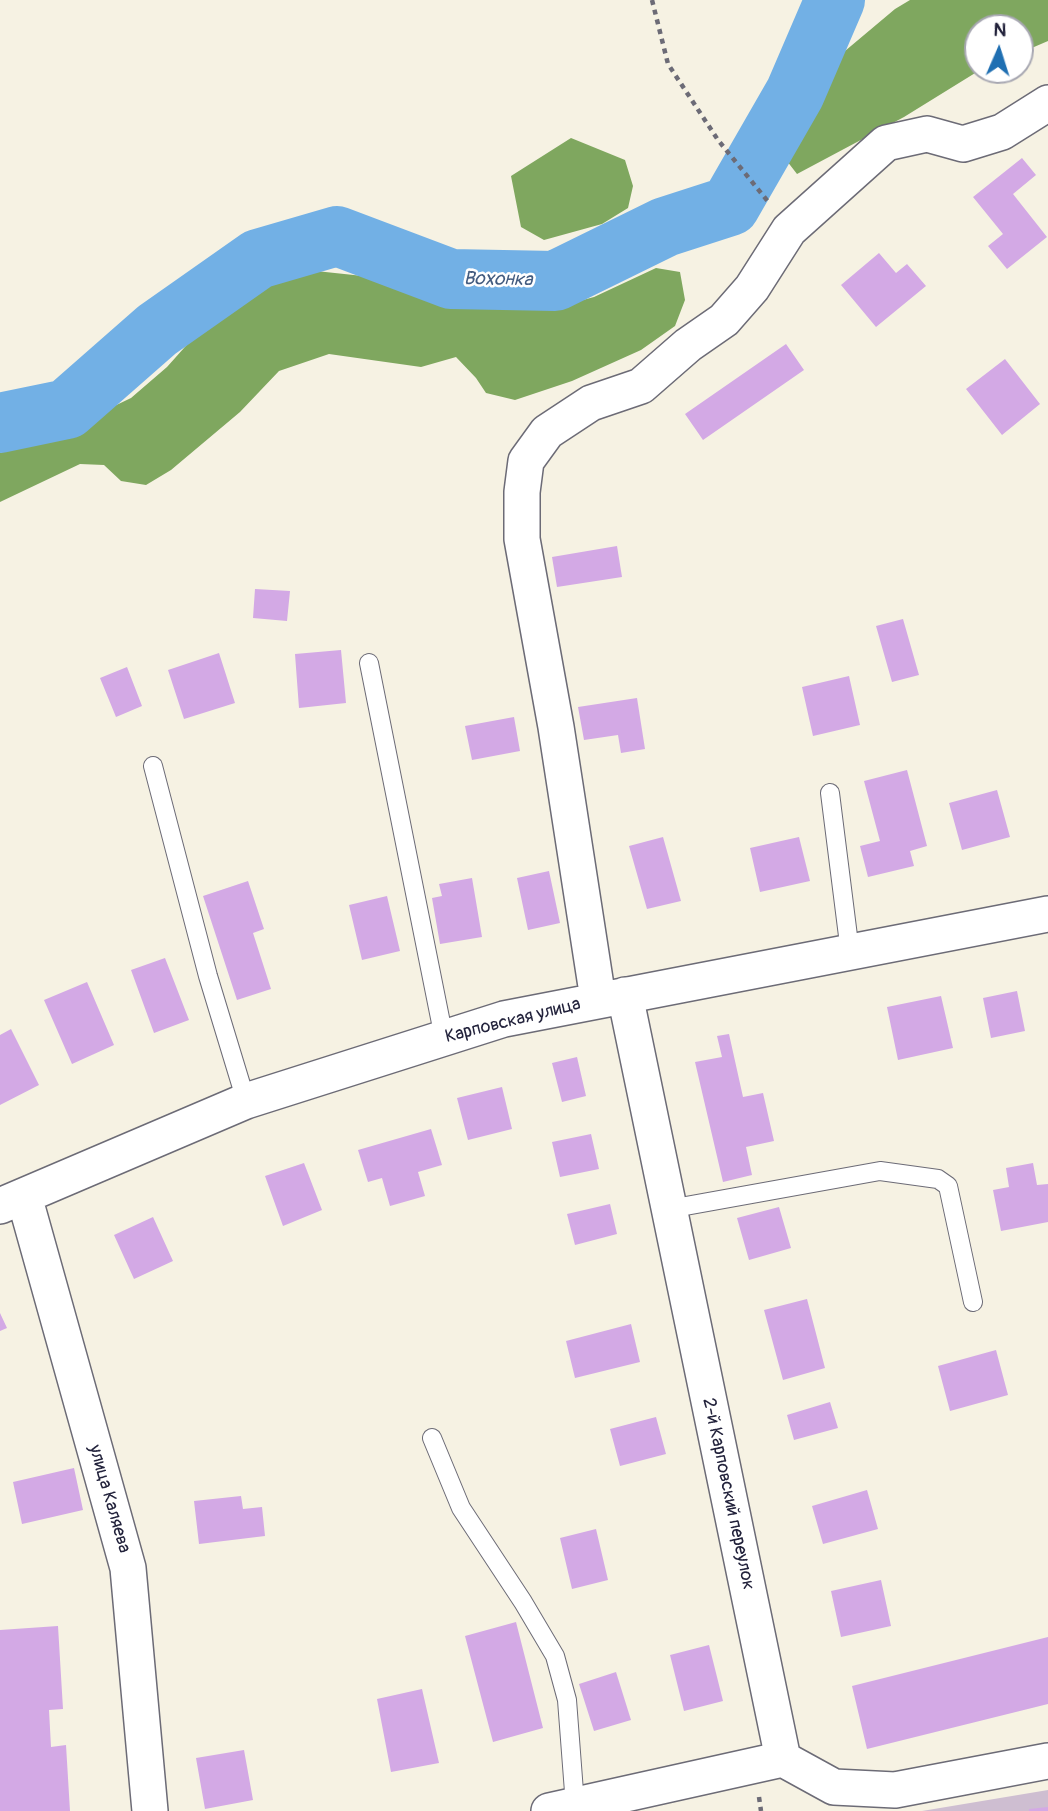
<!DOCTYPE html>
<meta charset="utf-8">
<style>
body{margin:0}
#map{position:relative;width:1048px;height:1811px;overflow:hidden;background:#f6f2e3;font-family:Pangolin,sans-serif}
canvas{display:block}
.north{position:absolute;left:964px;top:14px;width:70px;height:70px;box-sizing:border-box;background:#fff;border:2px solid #a7a7b1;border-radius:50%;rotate:3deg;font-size:19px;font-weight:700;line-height:28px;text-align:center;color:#22223b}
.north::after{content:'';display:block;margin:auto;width:24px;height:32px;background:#1f6fb2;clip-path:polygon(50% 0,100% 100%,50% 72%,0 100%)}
</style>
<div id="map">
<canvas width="1048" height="1811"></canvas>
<div class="north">N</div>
</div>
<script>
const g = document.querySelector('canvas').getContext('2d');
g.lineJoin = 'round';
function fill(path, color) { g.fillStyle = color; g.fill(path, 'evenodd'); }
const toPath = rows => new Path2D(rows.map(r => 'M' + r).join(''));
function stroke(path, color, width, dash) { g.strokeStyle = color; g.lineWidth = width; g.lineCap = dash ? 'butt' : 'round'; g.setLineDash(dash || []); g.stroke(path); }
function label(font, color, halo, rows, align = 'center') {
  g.font = font + ' Pangolin,sans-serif'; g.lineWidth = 5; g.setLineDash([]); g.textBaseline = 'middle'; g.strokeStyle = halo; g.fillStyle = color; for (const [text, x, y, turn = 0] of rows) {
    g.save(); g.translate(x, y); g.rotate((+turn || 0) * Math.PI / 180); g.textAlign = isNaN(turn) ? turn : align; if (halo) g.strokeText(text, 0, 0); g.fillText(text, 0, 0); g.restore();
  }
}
const industrial = toPath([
 [1048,1790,1048,1811,922,1811]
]);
const forest = toPath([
 [910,0,1048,0,1048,41,1020,53,1020,28,978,28,978,70,980,70,904,117,797,174,780,152,795,122,845,51,895,9],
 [571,138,625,160,633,186,628,208,602,224,544,240,521,227,511,176],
 [656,268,680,272,685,300,675,326,641,350,572,381,515,400,486,393,476,378,456,357,421,367,329,354,279,371,240,412,171,470,146,485,121,481,104,465,80,464,0,502,0,453,62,431,131,398,167,367,209,320,263,284,316,271,363,276,433,297,553,308,594,297]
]);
const river = toPath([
 [0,423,67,409,157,330,258,259,337,236,451,279,555,281,665,227,730,206,795,93,835,0]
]);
const building = toPath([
 [1022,158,1036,175,1013,194,1047,237,1007,269,988,246,1003,234,973,197],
 [879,253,896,273,907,264,926,286,876,327,841,285],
 [786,344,804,370,703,440,685,414],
 [1005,359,1040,404,1002,435,966,389],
 [617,546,622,577,557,587,552,557],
 [255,589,290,591,287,621,253,618],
 [903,619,919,675,892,682,876,626],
 [341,650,346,703,299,708,295,654],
 [219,653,235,703,184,719,168,670],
 [127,667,142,706,116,717,100,678],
 [849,676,860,725,813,736,802,687],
 [637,698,645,749,621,753,618,735,584,740,578,707],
 [514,717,520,751,472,760,465,726],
 [907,770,927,846,910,851,914,866,868,877,860,846,880,841,864,781],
 [997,790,1010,837,962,850,949,803],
 [663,837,681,901,647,909,629,846],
 [799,837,810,881,760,892,750,848],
 [549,871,560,923,528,930,517,878],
 [472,878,482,937,440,944,432,898,442,896,439,884],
 [248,881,264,929,253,933,271,989,237,1000,203,896],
 [387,896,400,951,362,960,349,905],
 [165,958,189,1020,154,1033,131,970],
 [87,982,114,1045,72,1064,44,1000],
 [1017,991,1025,1031,991,1038,983,998],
 [941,996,953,1048,898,1060,887,1007],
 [11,1029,39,1085,0,1105,0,1035],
 [729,1034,743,1097,763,1093,774,1141,746,1147,752,1175,723,1182,695,1062,722,1057,717,1036],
 [577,1057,586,1096,562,1102,552,1063],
 [502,1087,512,1129,468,1140,457,1098],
 [431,1129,442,1165,418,1172,425,1196,390,1206,382,1178,368,1182,358,1150],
 [591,1134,599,1169,560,1177,552,1142],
 [304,1163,322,1210,283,1226,265,1176],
 [1033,1163,1037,1185,1048,1184,1048,1222,1001,1231,993,1190,1009,1187,1006,1168],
 [610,1204,617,1234,575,1245,567,1214],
 [779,1207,791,1248,749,1260,737,1218],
 [153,1217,173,1261,134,1279,114,1235],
 [807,1299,825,1368,783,1380,764,1310],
 [0,1313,7,1328,0,1331],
 [631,1324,640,1362,575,1378,566,1341],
 [996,1350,1008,1395,950,1411,938,1366],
 [830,1402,838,1428,794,1440,787,1415],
 [656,1417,666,1454,620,1466,610,1429],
 [74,1468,83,1510,22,1524,13,1482],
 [867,1490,878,1529,823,1544,812,1506],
 [241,1496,243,1509,262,1507,265,1536,199,1544,194,1501],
 [596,1529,608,1580,572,1589,560,1538],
 [881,1580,891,1626,841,1637,831,1591],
 [516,1622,543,1728,493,1742,465,1636],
 [58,1626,63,1709,49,1710,51,1747,66,1745,70,1811,0,1811,0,1630],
 [1048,1637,1048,1704,867,1749,852,1686],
 [709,1645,723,1701,684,1711,670,1655],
 [616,1672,631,1720,594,1731,579,1684],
 [422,1689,439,1763,391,1772,377,1699],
 [244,1750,253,1800,205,1809,196,1758],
 [1048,1807,1048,1811,1029,1811,1029,1809]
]);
const path = toPath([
 [652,0,668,64,718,140,770,204],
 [759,1797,761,1811]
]);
const service = toPath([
 [369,663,444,1038],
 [153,766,208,976,246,1101],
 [830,793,850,952],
 [669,1209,880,1171,938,1179,948,1186,973,1302],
 [432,1438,461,1508,523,1602,555,1656,567,1700,575,1805]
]);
const minor = toPath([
 [598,999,556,727,522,539,522,492,526,461,547,432,591,403,641,386,688,345,724,320,752,288,789,230,886,143,927,134,963,144,1002,132,1048,103],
 [24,1196,128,1568,150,1811],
 [0,1206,246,1101,504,1019,1048,914],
 [783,1759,834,1787,895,1790,1048,1761],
 [549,1811,783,1759,625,995]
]);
const streetNames = [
 ["Карповская улица",513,1021,-14],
 ["2-й Карповский переулок",728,1494,78],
 ["улица Каляева",109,1499,74]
];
const waterNames = [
 ["Вохонка",498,280,1]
];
fill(industrial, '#cebed1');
fill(forest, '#7fa75f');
stroke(river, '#72b0e5', 60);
fill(building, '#d3a9e5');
stroke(service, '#6c6b76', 20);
stroke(minor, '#6c6b76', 38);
stroke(path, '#6c6b76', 4.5, [5, 5]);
stroke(service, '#fff', 18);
stroke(minor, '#fff', 35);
label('18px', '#22223b', '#fff', streetNames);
label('italic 19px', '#425b7f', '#fff', waterNames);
</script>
